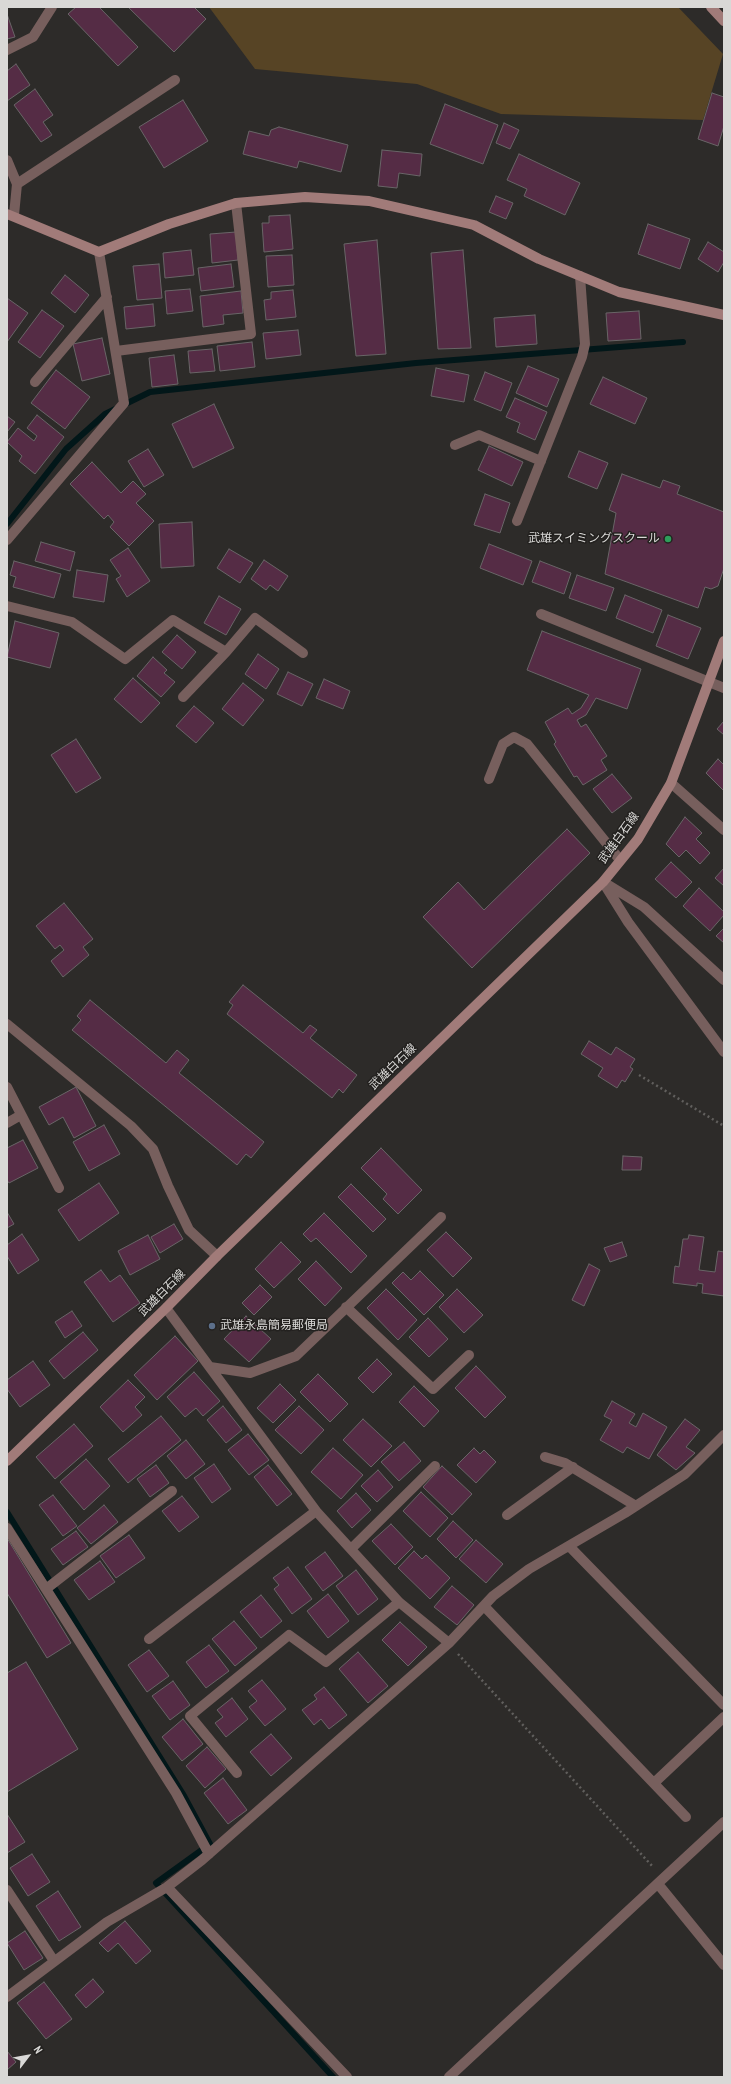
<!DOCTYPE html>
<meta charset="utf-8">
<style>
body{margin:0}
#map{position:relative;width:731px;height:2084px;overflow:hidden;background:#2d2b29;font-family:"PT Sans Narrow",sans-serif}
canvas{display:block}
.frame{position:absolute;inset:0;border:8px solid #d9d8d6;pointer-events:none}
.north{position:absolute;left:8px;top:2036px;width:40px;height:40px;-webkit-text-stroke:3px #23211f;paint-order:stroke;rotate:58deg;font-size:11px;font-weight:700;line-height:16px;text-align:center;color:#d9d8d6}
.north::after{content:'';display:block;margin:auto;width:14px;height:18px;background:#d9d8d6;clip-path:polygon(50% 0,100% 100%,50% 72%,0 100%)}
</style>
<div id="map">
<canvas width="731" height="2084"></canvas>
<div class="frame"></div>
<div class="north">N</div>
</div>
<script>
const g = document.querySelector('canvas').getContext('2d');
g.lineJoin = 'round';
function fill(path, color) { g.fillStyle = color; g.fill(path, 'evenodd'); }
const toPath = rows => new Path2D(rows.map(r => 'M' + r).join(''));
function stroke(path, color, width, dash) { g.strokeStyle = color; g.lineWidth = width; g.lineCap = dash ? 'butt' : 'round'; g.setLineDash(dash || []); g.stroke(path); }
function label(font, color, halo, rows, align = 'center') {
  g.font = font + ' "PT Sans Narrow","Noto Sans JP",sans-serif'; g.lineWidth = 3; g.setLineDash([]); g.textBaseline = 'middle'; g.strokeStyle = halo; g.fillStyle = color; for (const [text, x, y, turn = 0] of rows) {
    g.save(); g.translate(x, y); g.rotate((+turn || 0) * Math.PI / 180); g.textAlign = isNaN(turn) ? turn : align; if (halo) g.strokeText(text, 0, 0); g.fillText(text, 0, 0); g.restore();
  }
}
const green = toPath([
 [209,7,678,7,723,54,703,120,501,114,417,84,255,69]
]);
const stream = toPath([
 [7,524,66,449,105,414,150,392,416,363,683,342],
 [7,1512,183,1794,210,1844,156,1883,333,2077]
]);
const building = toPath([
 [76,7,99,7,138,47,118,66,68,14,76,7],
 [128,7,194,7,206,19,174,52,128,7],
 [7,14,15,37,7,39,7,14],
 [16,64,30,85,7,101,7,71,16,64],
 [35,89,53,115,43,122,52,135,41,142,14,105,35,89],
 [712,93,724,97,724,126,718,146,698,139,712,93],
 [183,100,208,141,164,168,139,127,183,100],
 [445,104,498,125,483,164,430,144,445,104],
 [504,123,519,130,510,149,496,143,504,123],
 [279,127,348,145,341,172,299,161,297,168,243,154,249,131,269,136,271,130,279,127],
 [382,150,422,154,420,176,399,173,397,188,378,186,382,150],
 [519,154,580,183,565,215,524,196,527,189,507,180,519,154],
 [496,196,513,203,506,219,489,212,496,196],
 [290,215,293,249,264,252,262,223,269,223,269,216,290,215],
 [648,224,690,239,680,269,638,254,648,224],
 [236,232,238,260,212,263,210,234,236,232],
 [377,240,386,354,356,356,344,244,377,240],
 [708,242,724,252,724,262,718,272,698,259,708,242],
 [191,250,194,275,165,278,163,253,191,250],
 [463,250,471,348,438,349,431,253,463,250],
 [292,255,294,285,268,287,266,256,292,255],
 [159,264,162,298,137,300,133,266,159,264],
 [231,264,234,287,201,291,198,268,231,264],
 [65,275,89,295,75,313,51,293,65,275],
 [190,289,193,311,167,314,165,291,190,289],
 [293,290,296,317,266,320,264,300,271,299,271,292,293,290],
 [241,291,243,313,223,315,224,324,203,327,200,296,241,291],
 [7,298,28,313,7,342,7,298],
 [153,304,155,326,126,329,124,307,153,304],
 [42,310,64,326,40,358,18,342,42,310],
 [639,311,641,339,608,341,606,313,639,311],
 [535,315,537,344,496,347,494,318,535,315],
 [298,330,301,355,266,359,263,333,298,330],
 [102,338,110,374,82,381,73,344,102,338],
 [252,342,255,367,220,371,217,346,252,342],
 [212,349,215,371,190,373,188,351,212,349],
 [174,355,178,384,152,387,149,358,174,355],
 [528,366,559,379,547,407,516,393,528,366],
 [436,368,469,375,464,402,431,396,436,368],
 [56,370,90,397,65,429,31,403,56,370],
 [485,372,512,383,501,411,474,400,485,372],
 [603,377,647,398,635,424,590,404,603,377],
 [515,398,547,412,535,440,517,432,520,423,506,417,515,398],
 [214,404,234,448,193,468,172,424,214,404],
 [37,415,64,437,35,474,19,461,22,456,7,442,18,428,34,441,37,436,27,428,37,415],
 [7,416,15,422,7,432,7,416],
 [489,446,523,462,512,486,478,470,489,446],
 [148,449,164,475,144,487,128,461,148,449],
 [579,451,608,463,597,489,568,477,579,451],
 [92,462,121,493,133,481,146,494,136,503,154,521,129,546,110,527,114,522,108,515,104,519,70,484,92,462],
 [622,474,660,488,663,480,680,486,677,494,724,512,724,568,718,586,711,589,705,587,698,608,605,574,616,513,609,510,622,474],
 [485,494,510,503,500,533,474,525,485,494],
 [192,522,194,566,161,568,159,524,192,522],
 [41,542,75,552,70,571,35,561,41,542],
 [489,544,532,561,523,585,480,568,489,544],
 [128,548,150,581,127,597,116,579,121,576,110,560,128,548],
 [229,549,253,563,240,583,217,568,229,549],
 [264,560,288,576,278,591,270,585,266,590,251,579,264,560],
 [14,561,61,574,54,598,13,587,16,577,10,575,14,561],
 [540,561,571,573,564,594,532,582,540,561],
 [77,570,108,575,104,602,73,597,77,570],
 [577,575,614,588,606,611,569,598,577,575],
 [625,595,662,610,653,633,616,618,625,595],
 [219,596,241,609,226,635,204,623,219,596],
 [668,615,701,628,688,659,656,646,668,615],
 [15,621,59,633,50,668,7,657,15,621],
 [542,631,641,669,627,709,596,698,586,715,577,720,581,727,586,724,607,756,601,760,607,770,583,785,577,776,574,777,554,744,556,742,545,722,568,708,572,714,581,708,589,695,527,670,542,631],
 [177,635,196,652,182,669,162,652,177,635],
 [258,654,279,669,266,689,245,674,258,654],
 [153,657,167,670,164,673,175,682,161,697,137,676,153,657],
 [288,672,313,684,302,706,277,694,288,672],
 [133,678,160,703,141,723,114,699,133,678],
 [324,679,350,691,343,709,316,698,324,679],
 [243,683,264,700,243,726,222,709,243,683],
 [194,706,214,723,196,743,176,726,194,706],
 [724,721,724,735,717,729,724,721],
 [76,739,101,778,76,793,51,755,76,739],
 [718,759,724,765,724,791,706,773,718,759],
 [612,774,632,798,612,813,593,789,612,774],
 [685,817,702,833,696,839,710,853,700,864,686,850,679,857,666,844,685,817],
 [567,829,590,853,472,968,423,917,458,882,484,910,567,829],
 [671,862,692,882,676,898,655,879,671,862],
 [724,868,724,886,715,878,724,868],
 [699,888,724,912,724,915,710,931,683,906,699,888],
 [64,903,93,939,83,947,89,955,63,977,51,961,64,950,60,945,55,949,36,926,64,903],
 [724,928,724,943,716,936,724,928],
 [243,985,303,1033,310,1025,317,1030,310,1038,357,1075,343,1093,339,1089,332,1098,227,1014,233,1005,229,1002,243,985],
 [90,1000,166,1063,177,1050,189,1060,179,1073,264,1142,251,1158,246,1154,237,1165,72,1030,81,1020,77,1016,90,1000],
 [589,1041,611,1055,616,1047,635,1059,630,1067,633,1069,625,1082,622,1080,617,1088,598,1076,603,1068,581,1054,589,1041],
 [76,1087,96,1126,74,1138,63,1117,49,1125,39,1107,76,1087],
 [104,1125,120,1154,89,1171,73,1142,104,1125],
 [23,1140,38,1168,9,1183,7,1180,7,1148,23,1140],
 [381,1148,422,1190,398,1214,383,1199,387,1194,361,1168,381,1148],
 [623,1156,642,1157,641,1170,622,1170,623,1156],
 [99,1183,119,1213,79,1241,58,1210,99,1183],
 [351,1184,386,1219,373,1232,338,1197,351,1184],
 [7,1212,14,1224,7,1228,7,1212],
 [324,1213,367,1256,351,1273,316,1238,311,1242,303,1234,324,1213],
 [174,1224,183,1239,160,1253,151,1237,174,1224],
 [446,1232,472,1258,453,1277,427,1250,446,1232],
 [22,1234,39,1260,18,1274,7,1256,7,1245,22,1234],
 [148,1235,160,1259,130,1275,118,1251,148,1235],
 [689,1235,704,1237,699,1270,715,1272,718,1251,724,1252,724,1296,702,1293,703,1284,697,1283,697,1286,673,1283,675,1266,679,1267,683,1239,688,1239,689,1235],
 [281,1242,301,1262,274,1288,255,1269,281,1242],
 [622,1242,627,1256,610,1262,604,1248,622,1242],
 [316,1261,342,1288,325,1306,298,1279,316,1261],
 [589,1264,600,1270,584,1306,572,1300,589,1264],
 [101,1270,110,1282,120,1275,140,1303,113,1322,84,1282,101,1270],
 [420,1271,444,1295,424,1315,392,1283,403,1272,411,1280,420,1271],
 [260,1285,272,1297,254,1315,242,1303,260,1285],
 [386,1289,417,1320,398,1340,367,1308,386,1289],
 [457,1289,483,1315,464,1333,439,1307,457,1289],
 [72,1311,82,1326,65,1338,55,1322,72,1311],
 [246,1316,271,1339,249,1362,224,1339,246,1316],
 [428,1318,448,1339,429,1357,409,1337,428,1318],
 [83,1332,98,1350,64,1379,49,1361,83,1332],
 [175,1336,198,1361,157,1400,134,1375,175,1336],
 [377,1359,392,1374,373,1393,358,1378,377,1359],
 [33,1361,50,1385,20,1407,7,1389,7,1380,33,1361],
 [476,1366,506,1397,485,1418,455,1388,476,1366],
 [194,1372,220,1401,203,1416,196,1408,185,1417,167,1397,194,1372],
 [318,1374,348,1404,330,1422,300,1392,318,1374],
 [128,1380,145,1397,135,1407,142,1415,123,1432,100,1407,128,1380],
 [280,1384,296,1400,273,1423,257,1408,280,1384],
 [414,1386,439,1411,424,1427,399,1402,414,1386],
 [612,1401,635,1414,629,1423,636,1427,643,1413,667,1427,649,1459,627,1447,623,1453,600,1440,612,1420,604,1416,612,1401],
 [223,1406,242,1430,226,1443,207,1420,223,1406],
 [299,1406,324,1430,301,1454,275,1430,299,1406],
 [161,1416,181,1440,128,1483,108,1459,161,1416],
 [363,1419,392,1446,371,1467,343,1440,363,1419],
 [685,1419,700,1430,686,1447,695,1453,676,1470,657,1455,685,1419],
 [74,1424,93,1446,55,1479,36,1457,74,1424],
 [248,1434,269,1460,249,1475,228,1450,248,1434],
 [186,1440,205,1464,186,1479,167,1456,186,1440],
 [404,1442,421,1461,399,1481,381,1462,404,1442],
 [333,1448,363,1475,341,1499,311,1472,333,1448],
 [474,1448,480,1454,484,1450,496,1462,476,1483,457,1465,474,1448],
 [86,1459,110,1486,84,1510,60,1482,86,1459],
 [214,1464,231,1489,212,1503,194,1478,214,1464],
 [156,1465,169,1483,150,1497,137,1479,156,1465],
 [268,1465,292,1494,277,1506,254,1477,268,1465],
 [442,1466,472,1494,452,1515,423,1487,442,1466],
 [378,1470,393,1487,377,1502,361,1486,378,1470],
 [421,1492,448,1518,430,1537,403,1511,421,1492],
 [356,1493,371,1510,352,1528,337,1511,356,1493],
 [53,1495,77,1526,63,1536,39,1505,53,1495],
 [182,1496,199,1517,179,1532,162,1511,182,1496],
 [104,1505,118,1522,91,1544,77,1528,104,1505],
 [453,1521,473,1540,456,1558,437,1539,453,1521],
 [391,1524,413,1547,395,1565,372,1541,391,1524],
 [76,1531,88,1547,63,1565,51,1549,76,1531],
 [129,1535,145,1558,116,1578,100,1556,129,1535],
 [7,1538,71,1643,47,1658,7,1593,7,1538],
 [476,1540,503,1564,486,1583,459,1559,476,1540],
 [414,1551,422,1559,426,1555,450,1578,430,1599,398,1568,414,1551],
 [325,1552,343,1576,323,1591,305,1567,325,1552],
 [100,1561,115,1582,89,1600,74,1580,100,1561],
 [288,1567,312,1599,292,1614,274,1589,279,1585,273,1578,288,1567],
 [356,1570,378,1599,358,1615,336,1586,356,1570],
 [452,1586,474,1605,457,1625,434,1607,452,1586],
 [328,1594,349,1621,328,1638,307,1611,328,1594],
 [261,1595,282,1621,261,1638,240,1612,261,1595],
 [234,1621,257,1648,235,1666,212,1639,234,1621],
 [400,1622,427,1647,408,1666,382,1640,400,1622],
 [209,1645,229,1671,206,1688,186,1662,209,1645],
 [149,1650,169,1676,147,1692,128,1665,149,1650],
 [358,1652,388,1686,368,1703,339,1669,358,1652],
 [26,1662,78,1749,7,1792,7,1673,26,1662],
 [262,1680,286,1709,265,1726,249,1707,257,1701,248,1691,262,1680],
 [173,1681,190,1705,170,1720,152,1696,173,1681],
 [324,1687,347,1715,329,1729,321,1719,314,1725,302,1710,317,1699,314,1695,324,1687],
 [232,1698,248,1719,226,1737,215,1723,223,1717,217,1710,232,1698],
 [183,1719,203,1744,182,1761,162,1737,183,1719],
 [271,1734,292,1758,271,1776,250,1752,271,1734],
 [207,1747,226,1769,205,1788,186,1766,207,1747],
 [223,1778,247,1810,228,1824,204,1793,223,1778],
 [7,1814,25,1842,7,1853,7,1814],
 [32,1854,50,1882,28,1896,10,1868,32,1854],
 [58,1891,81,1927,59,1941,36,1906,58,1891],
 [125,1921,151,1951,136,1964,118,1943,108,1952,99,1943,125,1921],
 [25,1931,43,1958,24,1970,7,1943,25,1931],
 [93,1979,104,1992,86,2008,75,1995,93,1979],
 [44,1982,72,2019,46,2039,17,2003,44,1982],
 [7,2051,16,2062,7,2070,7,2051]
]);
const path = toPath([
 [639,1075,724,1126],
 [458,1654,653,1867]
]);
const street = toPath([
 [7,50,33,37,52,7],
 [7,160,17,184,14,215],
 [17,184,175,80],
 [116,351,251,334,236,203],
 [35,382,107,297],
 [455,445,479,435,541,461],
 [517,521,582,357,585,344,580,276],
 [7,540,124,403,99,252],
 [7,606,72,622,125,659,173,620,226,652,255,618,303,653],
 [541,614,724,688],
 [183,697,226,652],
 [489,779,503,744,514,737,527,744,620,860],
 [671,783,724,830],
 [603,882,628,922,724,1052],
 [605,883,644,907,724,980],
 [7,1024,131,1126,153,1149,168,1186,189,1230,217,1256],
 [7,1087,59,1188],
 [7,1123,21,1115],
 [346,1307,433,1389,469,1355],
 [166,1308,316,1511,399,1602,449,1643],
 [210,1367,250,1373,296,1356,441,1217],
 [545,1457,565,1463,636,1506],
 [507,1515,573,1467],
 [7,1528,176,1793,209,1854],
 [569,1546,724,1705],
 [351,1549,435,1466],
 [46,1589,172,1491],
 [484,1606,686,1817],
 [149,1639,316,1511],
 [237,1773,190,1716,289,1635,326,1662,399,1602],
 [654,1783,724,1717],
 [658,1884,724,1965],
 [167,1887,347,2077],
 [7,1890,54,1961],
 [7,1997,107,1922,167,1887,202,1860,449,1643,493,1596,529,1569,625,1513,685,1474,724,1435],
 [449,2077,724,1822]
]);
const secondary = toPath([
 [711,7,724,21],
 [7,214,99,252,169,224,236,203,305,197,369,201,474,225,539,259,619,292,724,315],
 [7,1461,166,1308,217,1256,603,882,638,839,671,783,724,641]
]);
const markers = [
 [668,539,4,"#2e9e5b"],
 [212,1326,4,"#5c6f8a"]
];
const poiNames = [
 ["武雄スイミングスクール",660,539],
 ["武雄永島簡易郵便局",220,1326,"left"]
];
const streetNames = [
 ["武雄白石線",619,838,-54],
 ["武雄白石線",393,1067,-44],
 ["武雄白石線",162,1293,-45]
];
fill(green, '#574425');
stroke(stream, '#021719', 6);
fill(building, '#552c45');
stroke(building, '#696567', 1);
stroke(path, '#615f5d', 2.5, [2, 3]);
stroke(street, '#775f5d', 10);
stroke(secondary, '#a17b79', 10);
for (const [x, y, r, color] of markers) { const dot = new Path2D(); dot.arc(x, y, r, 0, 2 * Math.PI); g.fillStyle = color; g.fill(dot); stroke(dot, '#23211f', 1.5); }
label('12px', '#d9d8d6', '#23211f', poiNames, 'right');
label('12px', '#d9d8d6', '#23211f', streetNames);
</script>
